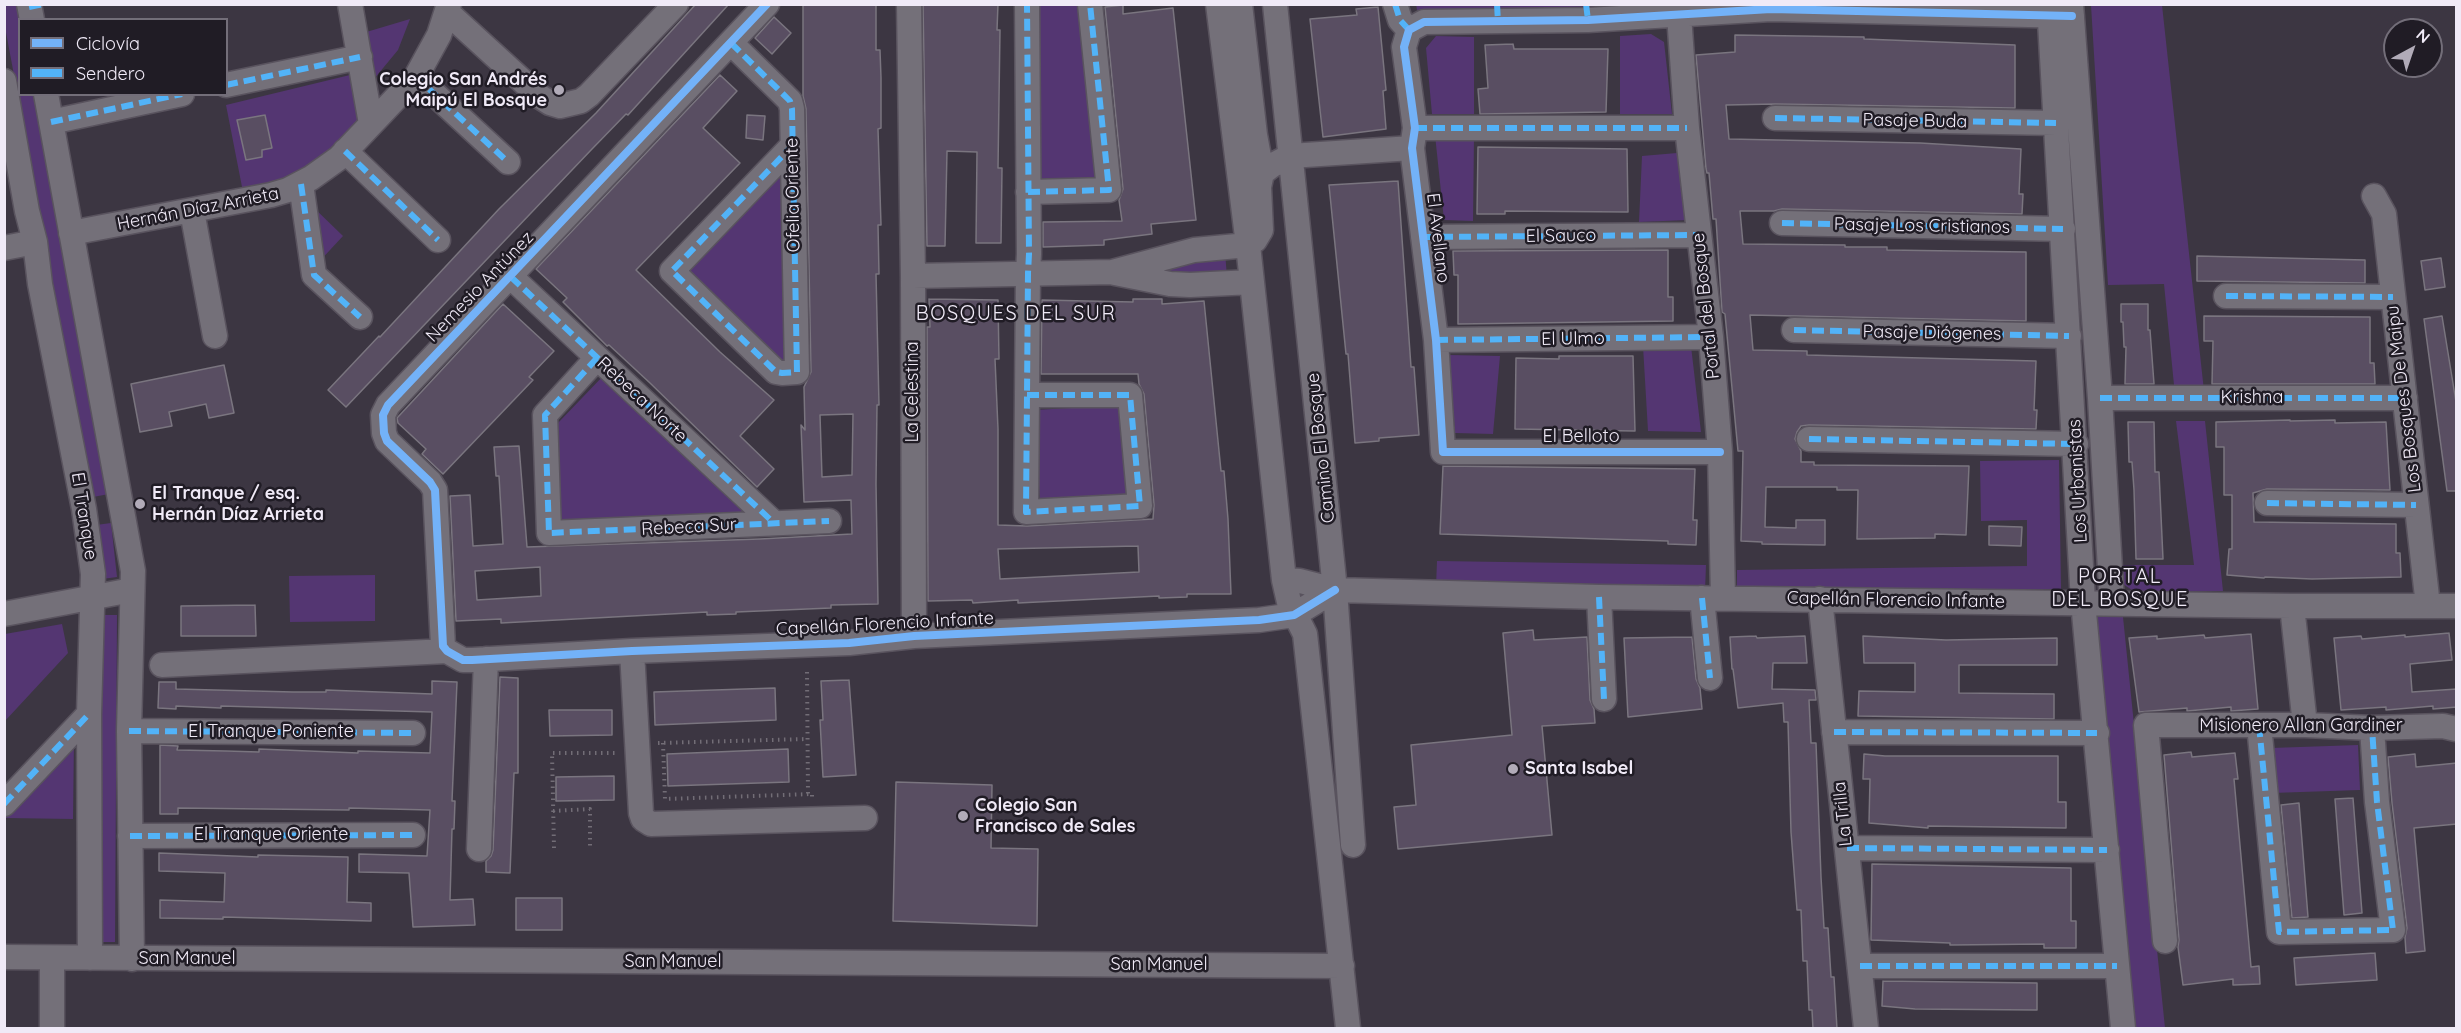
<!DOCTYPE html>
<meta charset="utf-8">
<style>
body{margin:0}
#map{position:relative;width:2461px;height:1033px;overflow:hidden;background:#3c3642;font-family:Quicksand,sans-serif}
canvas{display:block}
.frame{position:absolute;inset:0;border:6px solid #f0eaf7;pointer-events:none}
.legend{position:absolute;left:18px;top:18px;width:210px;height:78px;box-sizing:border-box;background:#201c25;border:2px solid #736e79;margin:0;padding:8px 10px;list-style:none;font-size:18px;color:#f0eaf7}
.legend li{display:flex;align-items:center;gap:12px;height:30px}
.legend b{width:30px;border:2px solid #736e79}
.north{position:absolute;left:2383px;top:18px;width:60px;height:60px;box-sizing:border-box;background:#201c25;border:2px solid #736e79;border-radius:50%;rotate:40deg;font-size:16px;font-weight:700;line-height:24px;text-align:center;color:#f0eaf7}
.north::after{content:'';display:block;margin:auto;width:21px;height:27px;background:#b1abb8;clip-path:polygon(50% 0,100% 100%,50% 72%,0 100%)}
</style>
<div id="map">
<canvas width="2461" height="1033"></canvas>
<div class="frame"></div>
<ul class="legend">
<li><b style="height:8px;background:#73b2f8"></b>Ciclovía</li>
<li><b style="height:8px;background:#52b3f8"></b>Sendero</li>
</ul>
<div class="north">N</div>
</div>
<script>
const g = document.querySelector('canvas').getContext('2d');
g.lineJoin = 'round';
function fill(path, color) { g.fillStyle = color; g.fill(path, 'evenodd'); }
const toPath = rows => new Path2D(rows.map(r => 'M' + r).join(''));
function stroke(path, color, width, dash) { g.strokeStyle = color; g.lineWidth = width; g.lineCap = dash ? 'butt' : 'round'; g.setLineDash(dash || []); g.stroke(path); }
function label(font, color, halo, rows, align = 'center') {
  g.font = font + ' Quicksand,sans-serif'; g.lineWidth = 5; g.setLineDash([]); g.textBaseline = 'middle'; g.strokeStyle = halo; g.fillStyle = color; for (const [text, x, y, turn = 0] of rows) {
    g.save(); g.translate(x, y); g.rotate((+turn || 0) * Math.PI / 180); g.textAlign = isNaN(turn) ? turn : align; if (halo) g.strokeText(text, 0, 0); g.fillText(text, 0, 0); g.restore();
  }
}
const green = toPath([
 [1416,4,1669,5,1417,10],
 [4,5,17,5,20,19,20,94,34,95,109,494,93,497,5,27],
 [1037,5,1080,5,1096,185,1037,185],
 [2091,5,2162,5,2204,391,2175,395,2164,284,2108,285],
 [410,19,398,50,374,79,363,33],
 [1651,34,1664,42,1672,114,1620,114,1620,36],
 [1436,36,1474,37,1474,114,1432,114,1426,48],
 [350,75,359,123,321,161,283,184,243,192,226,105],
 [1435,135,1474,136,1473,221,1444,220],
 [1677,153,1689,220,1639,222,1642,156],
 [783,169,784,369,682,274],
 [310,204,343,236,317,264],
 [1225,252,1227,277,1138,274],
 [1643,346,1691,346,1701,432,1648,431],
 [1449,355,1500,356,1493,434,1455,433],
 [605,374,755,516,560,524,557,424],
 [1125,405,1131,496,1040,501,1034,410],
 [2176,421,2205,421,2223,591,2135,592,2123,584,2122,565,2194,565],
 [2059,460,2061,589,1737,594,1737,570,2027,566,2027,520,1981,521,1980,461],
 [111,523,117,577,102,579,96,525],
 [1437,561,1706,565,1705,591,1436,587],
 [375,575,375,621,290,622,289,576],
 [99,615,117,615,115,942,97,942],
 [2096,616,2123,617,2165,1028,2134,1028],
 [62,624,68,653,5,721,5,634],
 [74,738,73,819,5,818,4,815],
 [2358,745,2360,790,2272,793,2271,748]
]);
const building = toPath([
 [696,4,729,4,628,115,626,114,592,149,346,407,328,390,379,336,380,337,499,209,596,113,696,4],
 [803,4,876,4,876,50,880,50,881,78,881,128,878,129,881,225,878,225,879,274,876,274,879,405,877,405,876,484,878,604,831,605,831,608,736,612,736,614,707,615,707,612,501,623,501,619,456,621,450,496,470,495,473,546,503,544,499,476,496,476,494,447,519,446,527,547,760,539,852,534,851,500,804,502,801,425,805,430,804,387,811,372,806,109,803,96,803,4],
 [853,414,852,475,822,477,820,415,853,414],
 [540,567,541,596,477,600,475,571,540,567],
 [923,4,998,4,997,30,1000,30,998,168,1002,168,1001,243,976,243,977,152,947,151,945,246,927,246,923,4],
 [1123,5,1123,14,1173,8,1196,220,1151,224,1152,234,1104,240,1104,245,1043,247,1043,222,1122,221,1119,200,1123,189,1105,7,1123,5],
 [1378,7,1386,90,1383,91,1386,129,1323,137,1310,19,1357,15,1356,9,1378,7],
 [774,17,791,33,772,54,755,38,774,17],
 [1735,35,1864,37,1864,39,2015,45,2015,108,1775,104,1726,105,1729,139,1920,143,2021,149,2019,194,2023,194,2022,214,1782,209,1774,211,1740,211,1743,244,1845,245,1845,247,1887,247,1887,250,2026,252,2026,321,1750,315,1753,350,1807,351,1807,355,2036,361,2034,410,2037,410,2036,429,1809,425,1801,426,1797,432,1795,439,1801,451,1801,462,1814,462,1814,465,1969,466,1966,535,1935,534,1935,538,1857,539,1858,490,1837,490,1837,487,1766,487,1765,527,1796,528,1796,520,1825,520,1825,545,1762,544,1762,542,1741,541,1743,451,1738,451,1725,314,1722,312,1716,219,1713,219,1709,173,1707,173,1706,169,1696,55,1735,52,1735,35],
 [1513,44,1514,49,1608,49,1606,112,1480,114,1478,89,1488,88,1485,45,1513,44],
 [720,75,737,91,703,128,740,163,636,270,720,352,774,400,740,436,774,469,757,487,650,383,609,345,607,346,563,302,567,298,536,269,720,75],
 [265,115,272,148,262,150,262,157,246,160,237,120,265,115],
 [747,115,765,116,763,140,746,138,747,115],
 [1478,147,1627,149,1628,212,1505,211,1505,214,1477,214,1478,147],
 [1398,181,1411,367,1414,367,1419,435,1379,438,1379,441,1355,443,1348,354,1346,354,1329,185,1398,181],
 [1668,250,1668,297,1673,297,1673,321,1458,324,1458,275,1454,275,1453,251,1668,250],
 [2197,256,2365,260,2365,283,2197,281,2197,256],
 [2441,258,2445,287,2425,290,2421,261,2441,258],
 [929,299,998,300,999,359,995,359,998,429,998,525,1027,526,1153,519,1154,505,1144,394,1139,384,1138,374,1041,374,1042,300,1133,302,1133,299,1162,299,1162,304,1204,301,1221,471,1224,471,1228,519,1231,594,1187,594,1187,597,1159,598,1159,596,1018,603,1018,600,973,603,972,600,928,601,927,327,930,327,929,299],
 [1138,546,1139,572,1000,579,998,549,1138,546],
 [503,304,554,351,529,377,533,380,443,474,422,454,426,449,398,423,397,418,503,304],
 [2121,304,2148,304,2148,330,2150,330,2154,384,2125,384,2126,347,2124,347,2123,322,2121,322,2121,304],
 [2204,316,2370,317,2370,363,2374,363,2375,384,2212,384,2213,341,2204,341,2204,316],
 [2442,316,2457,408,2457,491,2447,491,2424,319,2442,316],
 [1559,356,1633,356,1635,431,1515,429,1516,358,1559,359,1559,356],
 [224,365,234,413,209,418,206,404,169,412,172,426,140,432,131,384,224,365],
 [2290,420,2290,421,2335,420,2335,423,2386,422,2390,490,2267,489,2253,493,2254,522,2396,524,2396,553,2400,553,2401,577,2312,579,2265,577,2264,578,2227,575,2229,549,2232,549,2232,495,2224,495,2224,447,2216,447,2216,422,2290,420],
 [2128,422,2154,422,2155,472,2159,472,2163,559,2136,559,2134,490,2132,462,2129,462,2128,422],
 [1443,466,1695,469,1693,520,1697,520,1696,545,1668,544,1668,541,1440,534,1443,466],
 [1989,526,2022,527,2021,546,1989,545,1989,526],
 [255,605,256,636,181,636,181,606,255,605],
 [1533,630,1534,640,1587,637,1590,700,1594,709,1595,723,1542,726,1552,835,1398,849,1394,807,1416,805,1411,745,1512,735,1503,633,1533,630],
 [2449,633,2452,660,2410,664,2412,692,2457,689,2457,707,2433,709,2433,706,2386,710,2386,707,2341,710,2334,638,2361,636,2362,639,2405,635,2405,637,2449,633],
 [2251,634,2258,709,2231,711,2231,707,2187,711,2187,708,2139,712,2129,638,2157,636,2157,639,2204,635,2205,638,2251,634],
 [1756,636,1757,638,1805,636,1807,663,1773,663,1772,689,1815,690,1816,700,1809,700,1811,743,1816,743,1821,877,1824,928,1828,928,1831,977,1834,977,1837,1029,1813,1029,1812,1010,1809,1010,1807,961,1803,961,1801,910,1797,910,1791,832,1788,722,1784,722,1783,703,1738,708,1733,669,1732,669,1730,637,1756,636],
 [1863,636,1946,640,2057,638,2057,665,1959,665,1959,693,2054,694,2054,719,1858,716,1859,691,1915,692,1915,663,1864,663,1863,636],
 [1692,637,1696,679,1700,688,1702,709,1628,717,1624,638,1692,637],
 [500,677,518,678,518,773,514,773,510,873,486,872,486,861,491,856,493,850,500,677],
 [849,680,856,775,823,777,820,720,823,720,821,681,849,680],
 [432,681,457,682,452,801,455,801,454,829,452,829,450,900,473,899,475,925,413,927,409,873,359,872,359,854,427,856,430,810,349,808,349,810,178,808,178,814,160,814,160,745,178,746,177,750,226,751,259,752,259,749,358,753,358,751,430,753,432,712,221,706,221,708,176,706,176,709,158,708,159,682,176,682,176,689,293,692,326,692,326,690,432,694,432,681],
 [775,688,776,720,655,725,654,692,775,688],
 [549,710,612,710,612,735,550,736,549,710],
 [788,749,789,782,668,786,667,754,788,749],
 [2191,752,2192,757,2235,753,2238,779,2234,779,2251,967,2259,966,2260,984,2233,985,2233,979,2183,985,2178,947,2179,940,2164,755,2191,752],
 [1864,754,1885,756,2058,756,2058,802,2066,802,2066,828,1928,826,1928,828,1869,823,1870,779,1863,779,1864,754],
 [2415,754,2416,767,2457,763,2457,824,2414,828,2425,951,2406,953,2405,937,2407,928,2392,803,2388,757,2415,754],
 [614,776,614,800,556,801,556,777,614,776],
 [896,782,992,785,991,848,1038,849,1037,926,893,921,896,782],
 [2353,798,2362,913,2344,915,2335,799,2353,798],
 [2299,803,2308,917,2292,918,2281,805,2299,803],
 [159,853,258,857,258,855,348,857,347,902,371,903,371,921,223,917,223,919,160,918,160,900,224,902,225,873,159,871,159,853],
 [1872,864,2071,868,2071,921,2076,921,2076,948,2044,948,2044,944,1950,945,1950,943,1871,940,1872,864],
 [516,898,562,898,562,930,516,930,516,898],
 [2375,953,2377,980,2296,985,2294,958,2375,953],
 [1883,981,2037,983,2037,1010,1915,1009,1882,1006,1883,981]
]);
const path = toPath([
 [807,672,808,794],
 [658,743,807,739],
 [663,743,665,799,812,794,812,800],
 [553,811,590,809,590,850],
 [554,848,552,753,618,753]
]);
const minor = toPath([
 [29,4,32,20],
 [350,4,371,124],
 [767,4,388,405,383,415,384,433,387,441,430,482,435,490,443,646,447,651,463,660,472,660,632,651,849,643,914,636,1259,620,1294,615,1335,590],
 [909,4,913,276,914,636],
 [1218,4,1248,245,1284,580,1289,602,1305,634,1348,1028],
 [1240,4,1255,135,1262,173],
 [1275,4,1335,590,1353,845],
 [1395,4,1400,20,1409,30],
 [2049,4,2083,602,2123,1028],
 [2071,4,2100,398,2112,603],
 [447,12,539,96,550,103,560,106,581,101,589,95,676,4],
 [1679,15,1687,128,1711,337,1720,452,1723,598],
 [731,43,783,94,790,101,792,109,797,372,782,373,776,372,672,271,792,146],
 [416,77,508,162],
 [4,81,27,211,35,242,40,284,84,509,93,574,89,714,90,958],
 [226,85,360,57],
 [46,94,133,571,129,731,132,959],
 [1775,118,2056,123],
 [51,122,182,94],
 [1415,128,1687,128],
 [345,151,438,240],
 [301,184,314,275,360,317],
 [1028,192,1109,190,1090,4],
 [2374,196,2384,214,2428,606],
 [192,211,215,336],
 [1782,223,2063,229],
 [71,233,271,195,288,190,311,178,339,158,416,77,439,35,449,4],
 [1423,237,1699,235],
 [1255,240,1261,230,1259,187,1262,173,1271,166,1290,156,1412,148],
 [4,248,35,242],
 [1115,273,1170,284,1190,285,1252,282],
 [913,276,1112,272,1194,250,1248,245],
 [511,277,774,523],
 [2226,296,2393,297],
 [1794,330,2069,336],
 [1436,340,1711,337],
 [597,358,545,415,549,533,829,521],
 [1027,395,1130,395,1140,506,1026,512,1027,395,1028,273,1029,254,1027,4],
 [2100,398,2405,398],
 [1809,439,2076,444],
 [1720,452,1443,452,1436,340,1412,148,1415,128,1404,47,1409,30,1424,22,1588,20,1771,9,2072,16],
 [2267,503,2416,505],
 [1284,580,1300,581,1335,590,1599,597,2292,606,2456,606],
 [1599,597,1604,699],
 [1702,598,1710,678],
 [1820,599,1866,1028],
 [2292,606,2305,725],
 [4,614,132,590],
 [632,651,641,813,643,819,651,824,865,818],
 [162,665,447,651],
 [2259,725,2279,932,2393,930,2377,802,2372,728],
 [129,731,413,733],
 [1834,732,2097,733],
 [4,804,89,714],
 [130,836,413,835],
 [1847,848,2107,850],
 [479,849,486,659],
 [2165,941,2146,725,2305,725,2372,728,2443,726,2456,729],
 [4,957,1342,966],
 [1860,966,2117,966],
 [52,1028,52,958]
]);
const quiet = toPath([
 [1395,4,1400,20,1409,30],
 [1497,4,1498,22],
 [1586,4,1588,20],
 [29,7,43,4],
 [731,43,783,94,790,101,792,109,797,372,782,373,776,372,672,271,792,146],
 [416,77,508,162],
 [226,85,360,57],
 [1775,118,2056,123],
 [51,122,182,94],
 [1415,128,1687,128],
 [345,151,438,240],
 [301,184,314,275,360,317],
 [1028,192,1109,190,1090,4],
 [1782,223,2063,229],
 [1423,237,1699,235],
 [511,277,774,523],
 [2226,296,2393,297],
 [1794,330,2069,336],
 [1436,340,1711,337],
 [597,358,545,415,549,533,829,521],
 [1027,395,1130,395,1140,506,1026,512,1027,395,1028,273,1029,254,1027,4],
 [2100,398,2405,398],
 [1809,439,2076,444],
 [2267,503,2416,505],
 [1599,597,1604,699],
 [1702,598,1710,678],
 [2259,725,2279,932,2393,930,2377,802,2372,728],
 [129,731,413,733],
 [1834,732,2097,733],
 [4,804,89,714],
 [130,836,413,835],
 [1847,848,2107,850],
 [1860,966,2117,966]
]);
const cycleway = toPath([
 [767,4,388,405,383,415,384,433,387,441,430,482,435,490,443,646,447,651,463,660,472,660,632,651,849,643,914,636,1259,620,1294,615,1335,590],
 [1720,452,1443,452,1436,340,1412,148,1415,128,1404,47,1409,30,1424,22,1588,20,1771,9,2072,16]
]);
const markers = [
 [559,90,6,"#b1abb8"],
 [140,504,6,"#b1abb8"],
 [1513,769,6,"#b1abb8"],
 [963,816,6,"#b1abb8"]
];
const poiNames = [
 ["Colegio San Andrés",547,80,"right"],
 ["Maipú El Bosque",547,101,"right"],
 ["El Tranque / esq.",152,494],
 ["Hernán Díaz Arrieta",152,515],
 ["Santa Isabel",1525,769],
 ["Colegio San",975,806],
 ["Francisco de Sales",975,827]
];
const streetNames = [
 ["Pasaje Buda",1915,121,1],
 ["Ofelia Oriente",793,195,-91],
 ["Hernán Díaz Arrieta",198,209,-11],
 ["Pasaje Los Cristianos",1922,226,1],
 ["El Sauco",1561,236,-1],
 ["El Avellano",1438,238,83],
 ["Nemesio Antúnez",480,287,-46],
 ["Portal del Bosque",1706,306,-96],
 ["Pasaje Diógenes",1932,333,1],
 ["El Ulmo",1573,339,-1],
 ["La Celestina",913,392,-90],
 ["Krishna",2252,398],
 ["Los Bosques De Maipu",2404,399,-97],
 ["Rebeca Norte",642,400,43],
 ["El Belloto",1581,437],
 ["Camino El Bosque",1321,448,-96],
 ["Los Urbanistas",2078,481,-93],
 ["El Tranque",84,516,81],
 ["Rebeca Sur",689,527,-3],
 ["Capellán Florencio Infante",1896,600,1],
 ["Capellán Florencio Infante",885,624,-3],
 ["Misionero Allan Gardiner",2301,726],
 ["El Tranque Poniente",271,732],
 ["La Trilla",1843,814,-96],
 ["El Tranque Oriente",271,835],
 ["San Manuel",187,959],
 ["San Manuel",673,962],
 ["San Manuel",1159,965]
];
const neighbourhoodNames = [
 ["BOSQUES DEL SUR",1016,314],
 ["PORTAL",2120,577],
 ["DEL BOSQUE",2120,600]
];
fill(green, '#543672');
fill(building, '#594e62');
stroke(building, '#7a757f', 1.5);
stroke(minor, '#59535e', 27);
stroke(path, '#726d76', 4, [1.5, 4.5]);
stroke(minor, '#747079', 24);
stroke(quiet, '#52b3f8', 6, [12, 6]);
stroke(cycleway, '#73b2f8', 8);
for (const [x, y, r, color] of markers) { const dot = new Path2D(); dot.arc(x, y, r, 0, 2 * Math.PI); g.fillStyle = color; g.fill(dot); stroke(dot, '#201c25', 2); }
label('bold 18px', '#f0eaf7', '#201c25', poiNames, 'left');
label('18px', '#f0eaf7', '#201c25', streetNames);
g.letterSpacing = '1.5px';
label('20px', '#f0eaf7', '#201c25', neighbourhoodNames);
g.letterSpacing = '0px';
</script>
